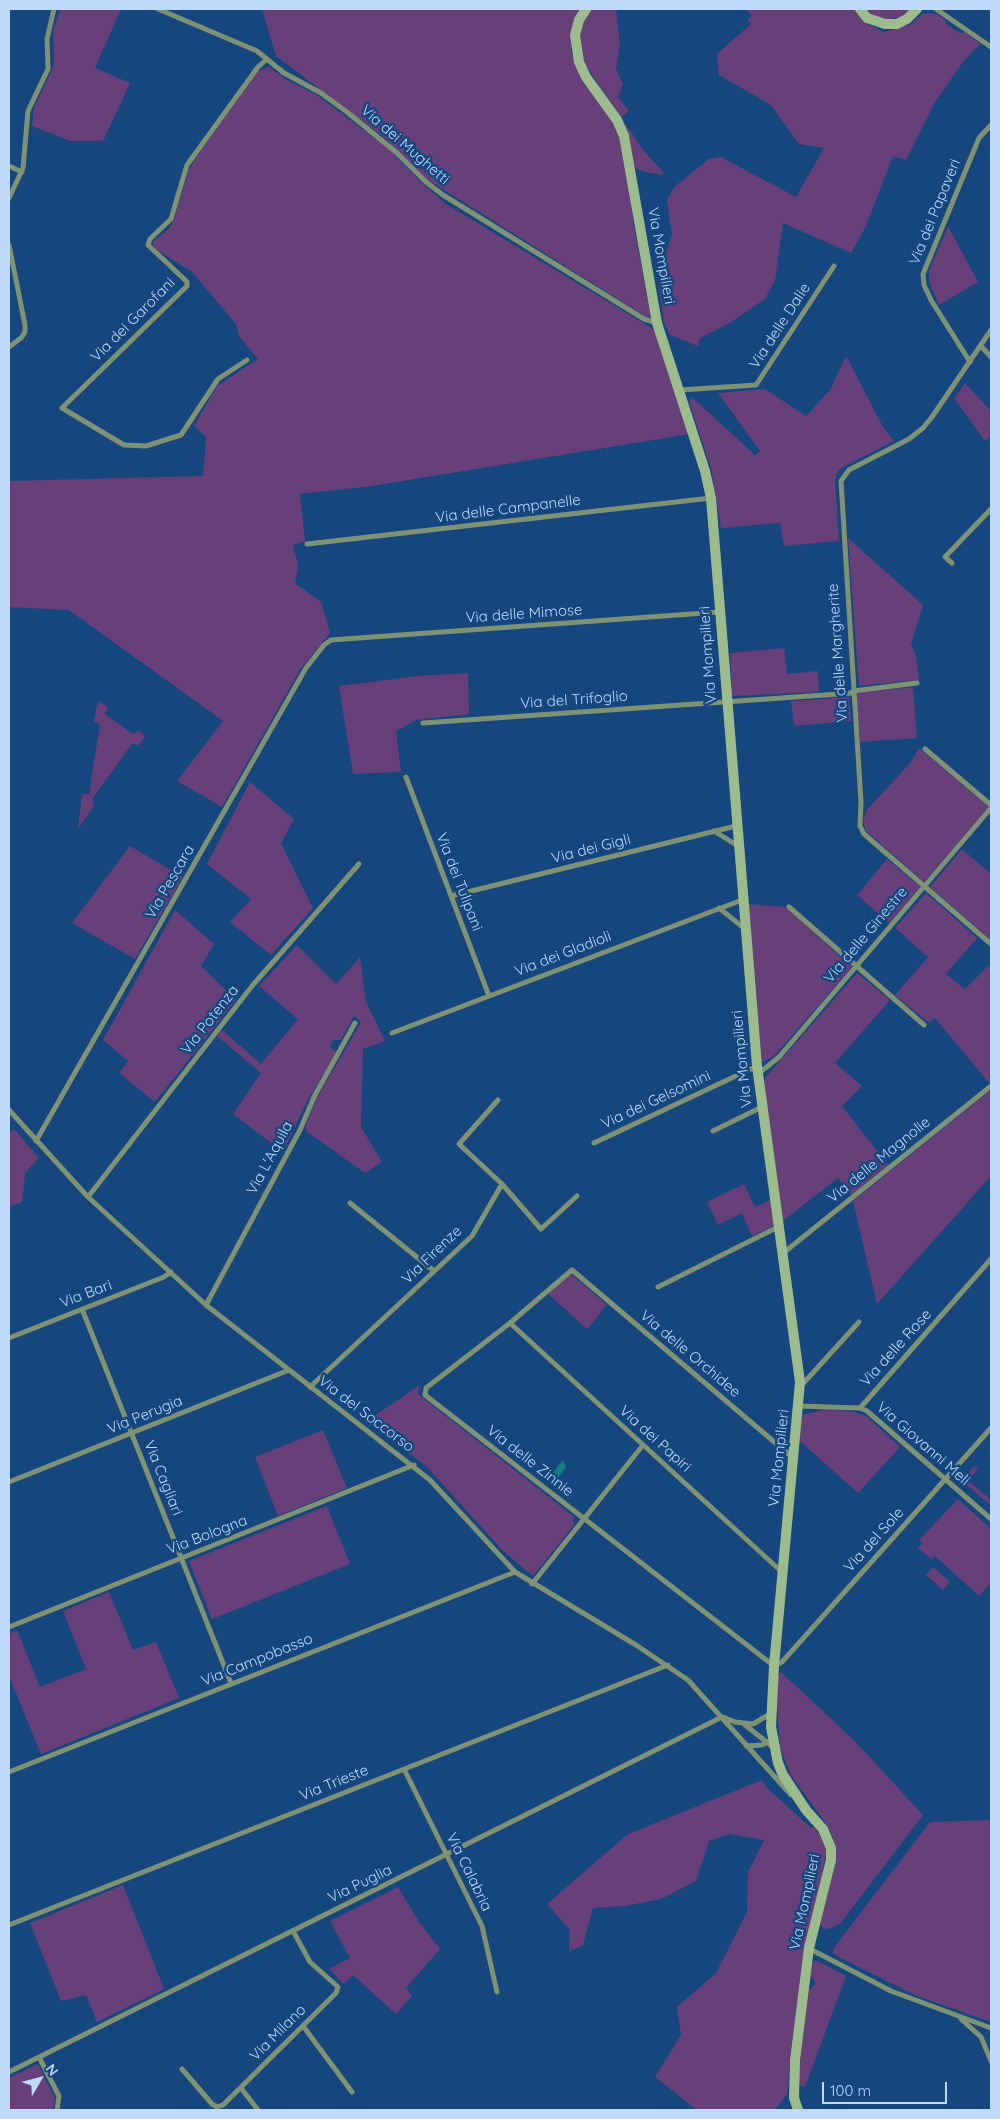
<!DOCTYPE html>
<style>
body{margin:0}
#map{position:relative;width:1000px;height:2119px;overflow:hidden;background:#15467e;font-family:Quicksand,sans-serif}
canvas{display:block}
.frame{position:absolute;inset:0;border:10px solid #bfd9fa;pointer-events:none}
.north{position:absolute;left:15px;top:2054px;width:50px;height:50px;-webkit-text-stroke:4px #15467e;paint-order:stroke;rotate:53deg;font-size:14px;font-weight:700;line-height:20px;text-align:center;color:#bfd9fa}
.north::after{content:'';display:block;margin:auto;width:18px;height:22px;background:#bfd9fa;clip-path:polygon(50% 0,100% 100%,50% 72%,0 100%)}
.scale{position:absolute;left:822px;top:2082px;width:125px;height:22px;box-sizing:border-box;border:2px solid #bfd9fa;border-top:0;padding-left:6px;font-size:15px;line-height:18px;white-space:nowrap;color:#bfd9fa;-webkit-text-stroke:4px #15467e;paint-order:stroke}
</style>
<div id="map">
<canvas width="1000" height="2119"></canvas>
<div class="frame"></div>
<div class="north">N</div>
<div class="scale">100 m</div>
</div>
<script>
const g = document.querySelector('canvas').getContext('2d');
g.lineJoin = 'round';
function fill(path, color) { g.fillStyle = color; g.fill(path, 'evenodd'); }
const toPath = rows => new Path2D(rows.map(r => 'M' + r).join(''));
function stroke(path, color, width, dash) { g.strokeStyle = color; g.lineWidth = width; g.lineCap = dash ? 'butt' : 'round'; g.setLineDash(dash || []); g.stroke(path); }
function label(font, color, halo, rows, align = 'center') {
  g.font = font + ' Quicksand,sans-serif'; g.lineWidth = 5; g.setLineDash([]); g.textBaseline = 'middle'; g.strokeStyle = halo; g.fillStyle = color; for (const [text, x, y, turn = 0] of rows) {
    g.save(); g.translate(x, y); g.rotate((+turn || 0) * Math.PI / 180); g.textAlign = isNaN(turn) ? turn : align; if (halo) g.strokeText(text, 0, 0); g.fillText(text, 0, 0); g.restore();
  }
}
const green = toPath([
 [61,9,121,9,95,68,130,83,103,141,70,141,32,126,34,108,54,65,53,30],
 [262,9,581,9,572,29,571,51,575,62,616,126,625,154,633,222,651,317,645,316,425,178,381,135,276,56],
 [590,9,616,9,620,43,616,69,623,84,618,97,629,111,621,117,584,63,579,38,583,18],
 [746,9,854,9,865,23,884,32,910,25,923,13,937,14,946,20,946,24,960,33,965,32,980,44,963,62,935,102,906,160,893,156,866,226,851,253,783,223,775,280,765,299,728,324,700,338,698,346,670,335,664,323,658,279,672,234,667,200,674,187,709,159,721,157,796,197,824,148,799,144,771,105,719,75,717,54,751,24,747,20,752,16],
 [865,9,913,9,905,15,888,20,873,17],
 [269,67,285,79,317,95,390,150,423,184,446,204,658,332,690,434,372,486,300,494,305,541,293,545,298,565,295,583,321,602,330,633,300,670,222,807,177,781,223,721,69,610,9,607,9,481,203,476,206,437,194,426,217,386,258,359,239,336,236,324,192,272,157,250,153,245,153,241,169,229,174,219,190,167,197,156,258,71],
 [624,122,644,151,664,173,662,175,645,172,635,168],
 [948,226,978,282,939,305,929,282,929,271],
 [846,356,883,427,894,441,841,468,837,473,835,480,839,541,784,546,780,523,721,528,711,468,689,402,692,397,755,455,760,451,718,393,765,389,806,416,830,390],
 [965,383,991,411,991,436,985,441,954,398],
 [848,538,923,605,911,644,916,656,919,680,859,686],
 [784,648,787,674,818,671,819,692,732,696,730,653],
 [468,673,469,714,416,720,396,731,401,772,353,774,339,686,418,676],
 [913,687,917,738,860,742,856,693],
 [849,697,851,721,794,726,791,701],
 [98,701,108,707,105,714,133,734,139,730,145,737,139,745,132,744,92,799,94,806,78,829,82,794,89,794,100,725,94,721],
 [919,748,989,807,924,882,866,831,863,822,866,811,910,763],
 [250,782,294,819,281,843,313,908,271,955,230,922,251,899,207,864],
 [130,846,183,877,135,959,72,923],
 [962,849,991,874,991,940,930,887],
 [887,859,920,887,889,923,857,895],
 [926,893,977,938,946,974,965,989,988,966,991,970,991,1081,989,1083,935,1018,929,1023,895,995,928,957,895,928],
 [747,904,785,907,852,967,774,1056,762,1062],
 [175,910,214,944,201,966,236,1000,155,1102,119,1073,128,1061,103,1040],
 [297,945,336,984,360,957,366,1002,385,1041,363,1049,361,1127,382,1162,365,1173,306,1131,306,1124,318,1096,361,1022,354,1016,341,1040,333,1040,330,1046,336,1053,306,1103,283,1152,233,1114,261,1073,217,1036,222,1030,261,1064,298,1019,259,986],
 [857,973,890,1000,835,1063,862,1086,842,1106,888,1165,851,1195,838,1178,783,1221,764,1083,765,1078],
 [991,1090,991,1176,877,1304,853,1201],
 [14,1129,39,1158,25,1173,22,1202,9,1207,9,1133],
 [744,1184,755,1207,770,1200,775,1225,752,1236,742,1213,718,1225,707,1202],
 [568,1276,573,1276,607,1305,587,1329,548,1294],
 [420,1385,418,1394,573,1516,574,1525,533,1576,503,1551,427,1467,367,1421],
 [827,1409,854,1412,866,1416,900,1447,858,1493,800,1441,801,1415],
 [323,1430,347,1488,278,1516,255,1457],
 [974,1466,978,1469,968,1480,991,1500,990,1505,963,1482,963,1479],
 [958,1499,991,1529,991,1582,979,1596,935,1556,931,1559,918,1548,922,1543,919,1540],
 [327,1506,350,1564,212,1619,189,1561],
 [933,1567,950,1582,943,1590,926,1575],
 [109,1592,133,1650,156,1642,179,1698,41,1754,9,1676,9,1634,17,1630,40,1687,86,1669,63,1611],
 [781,1672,853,1739,923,1815,840,1924,831,1928,825,1929,820,1924,835,1865,834,1841,829,1828,790,1774,780,1747,777,1702,778,1675],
 [762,1780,766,1787,810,1827,815,1828,825,1843,826,1852,791,2047,787,2094,775,2110,697,2110,655,2077,681,2035,677,2007,716,1973,747,1912,748,1872,764,1840,729,1834,709,1841,696,1881,661,1899,625,1906,593,1908,583,1945,569,1952,570,1930,547,1904,628,1834],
 [991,1820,991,2022,917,1996,833,1954,833,1949,930,1822],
 [123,1885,164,1989,97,2022,86,1995,61,2001,30,1923],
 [398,1887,419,1922,440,1949,406,1988,412,1996,396,2014,353,1975,344,1984,329,1969,350,1958,330,1921],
 [816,1960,846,1976,805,2087,797,2084,807,1990,814,1986,815,1982,809,1975,811,1964],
 [38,2064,55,2099,53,2110,9,2110,9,2078]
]);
const water = toPath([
 [563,1460,566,1467,558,1478,552,1474]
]);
const street = toPath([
 [158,9,257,51,284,73,321,93,347,112,397,153,426,182,443,195,644,319,657,323],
 [936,9,991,47],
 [9,166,22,172],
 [9,198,23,168,28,111,48,69,47,39,54,9],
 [9,245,25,325,25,332,21,338,9,347],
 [991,330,932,417,923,428,909,439,849,470,841,481,861,802,860,826,864,834,991,944],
 [981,346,991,357],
 [247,360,218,379,181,435,146,446,124,445,62,408,187,286,187,282,182,277,148,245,150,239,171,219,187,165,258,67,267,59],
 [970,362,931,300,924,285,923,274,979,138,991,125],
 [680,390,756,385,834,266],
 [307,544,711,498],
 [952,563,945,557,991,509],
 [853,691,917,683],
 [423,723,853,693],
 [925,749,991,805],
 [406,777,489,996],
 [714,831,738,846],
 [451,896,736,826],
 [789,907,924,1025],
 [719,908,744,928],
 [392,1033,742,900],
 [758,1074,779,1057,991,808],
 [498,1100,459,1144,502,1184],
 [9,1110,88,1197,206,1305,430,1480,515,1572,636,1645,688,1680,791,1795],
 [713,1131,762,1107],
 [36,1141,306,668,324,645,331,640,719,612],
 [594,1143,757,1066],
 [88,1197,252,986,359,864],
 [350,1203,434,1271],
 [782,1254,991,1086],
 [658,1287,778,1227],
 [206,1305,300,1130,315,1095,355,1023],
 [82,1309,231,1683],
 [510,1323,783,1573],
 [9,1338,164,1277,171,1272],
 [310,1387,472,1236,502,1184,541,1229,577,1196],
 [800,1387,859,1322],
 [799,1406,860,1408,991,1259],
 [860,1408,867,1411,991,1519],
 [792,1457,572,1270,510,1323,426,1388,425,1395,774,1666,782,1662,991,1428],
 [9,1482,289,1370],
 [532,1584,643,1445],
 [9,1627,414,1465],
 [723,1717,735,1722,753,1724,770,1714],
 [744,1724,774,1748],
 [746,1746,762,1745,769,1741],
 [404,1769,482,1926,497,1992],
 [9,1772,515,1572],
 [9,1925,668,1665],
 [810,1949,891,1991,991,2028],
 [961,2019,981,2037,991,2061],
 [303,2026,352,2092],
 [39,2057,59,2096,57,2110],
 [182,2069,212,2104,217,2107,223,2105,336,1993,338,1987,310,1962,293,1931],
 [9,2072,722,1717],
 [241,2088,258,2110]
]);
const secondary = toPath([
 [586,9,579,20,575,35,579,62,586,77,617,120,624,136,657,323,705,471,711,498,757,1066,800,1382,774,1666,771,1727,778,1763,783,1775,806,1810,823,1829,831,1848,831,1860,809,1948,795,2060,794,2098,798,2110],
 [860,9,867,18,885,24,897,24,907,19,917,9]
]);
const streetNames = [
 ["Via dei Mughetti",405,145,41],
 ["Via dei Papaveri",935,212,-68],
 ["Via Mompilieri",661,256,80],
 ["Via dei Garofani",133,320,-45],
 ["Via delle Dalie",780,326,-57],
 ["Via delle Campanelle",508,509,-7],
 ["Via delle Mimose",524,614,-4],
 ["Via delle Margherite",838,653,-94],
 ["Via Mompilieri",708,655,-94],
 ["Via del Trifoglio",574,700,-4],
 ["Via dei Gigli",591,849,-14],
 ["Via Pescara",170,882,-60],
 ["Via dei Tulipani",459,882,69],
 ["Via delle Ginestre",866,935,-50],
 ["Via dei Gladioli",563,954,-21],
 ["Via Potenza",210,1020,-52],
 ["Via Mompilieri",742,1059,-96],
 ["Via dei Gelsomini",656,1100,-25],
 ["Via L'Aquila",270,1158,-62],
 ["Via delle Magnolie",879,1160,-39],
 ["Via Firenze",432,1255,-44],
 ["Via Bari",86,1294,-21],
 ["Via delle Rose",896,1348,-48],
 ["Via delle Orchidee",690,1354,40],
 ["Via del Soccorso",366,1414,37],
 ["Via Perugia",145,1415,-22],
 ["Via dei Papiri",655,1439,42],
 ["Via Giovanni Meli",923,1444,41],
 ["Via Mompilieri",779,1458,-84],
 ["Via delle Zinnie",530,1461,38],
 ["Via Cagliari",163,1478,68],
 ["Via Bologna",207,1535,-21],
 ["Via del Sole",874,1540,-48],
 ["Via Campobasso",257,1660,-22],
 ["Via Trieste",334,1783,-22],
 ["Via Calabria",469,1872,64],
 ["Via Puglia",360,1884,-26],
 ["Via Mompilieri",805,1902,-78],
 ["Via Milano",278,2033,-45]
];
fill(green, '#674079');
fill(water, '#127e7e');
stroke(street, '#7f9274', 5);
stroke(secondary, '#9dbc8d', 10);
label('15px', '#bfd9fa', '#15467e', streetNames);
</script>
